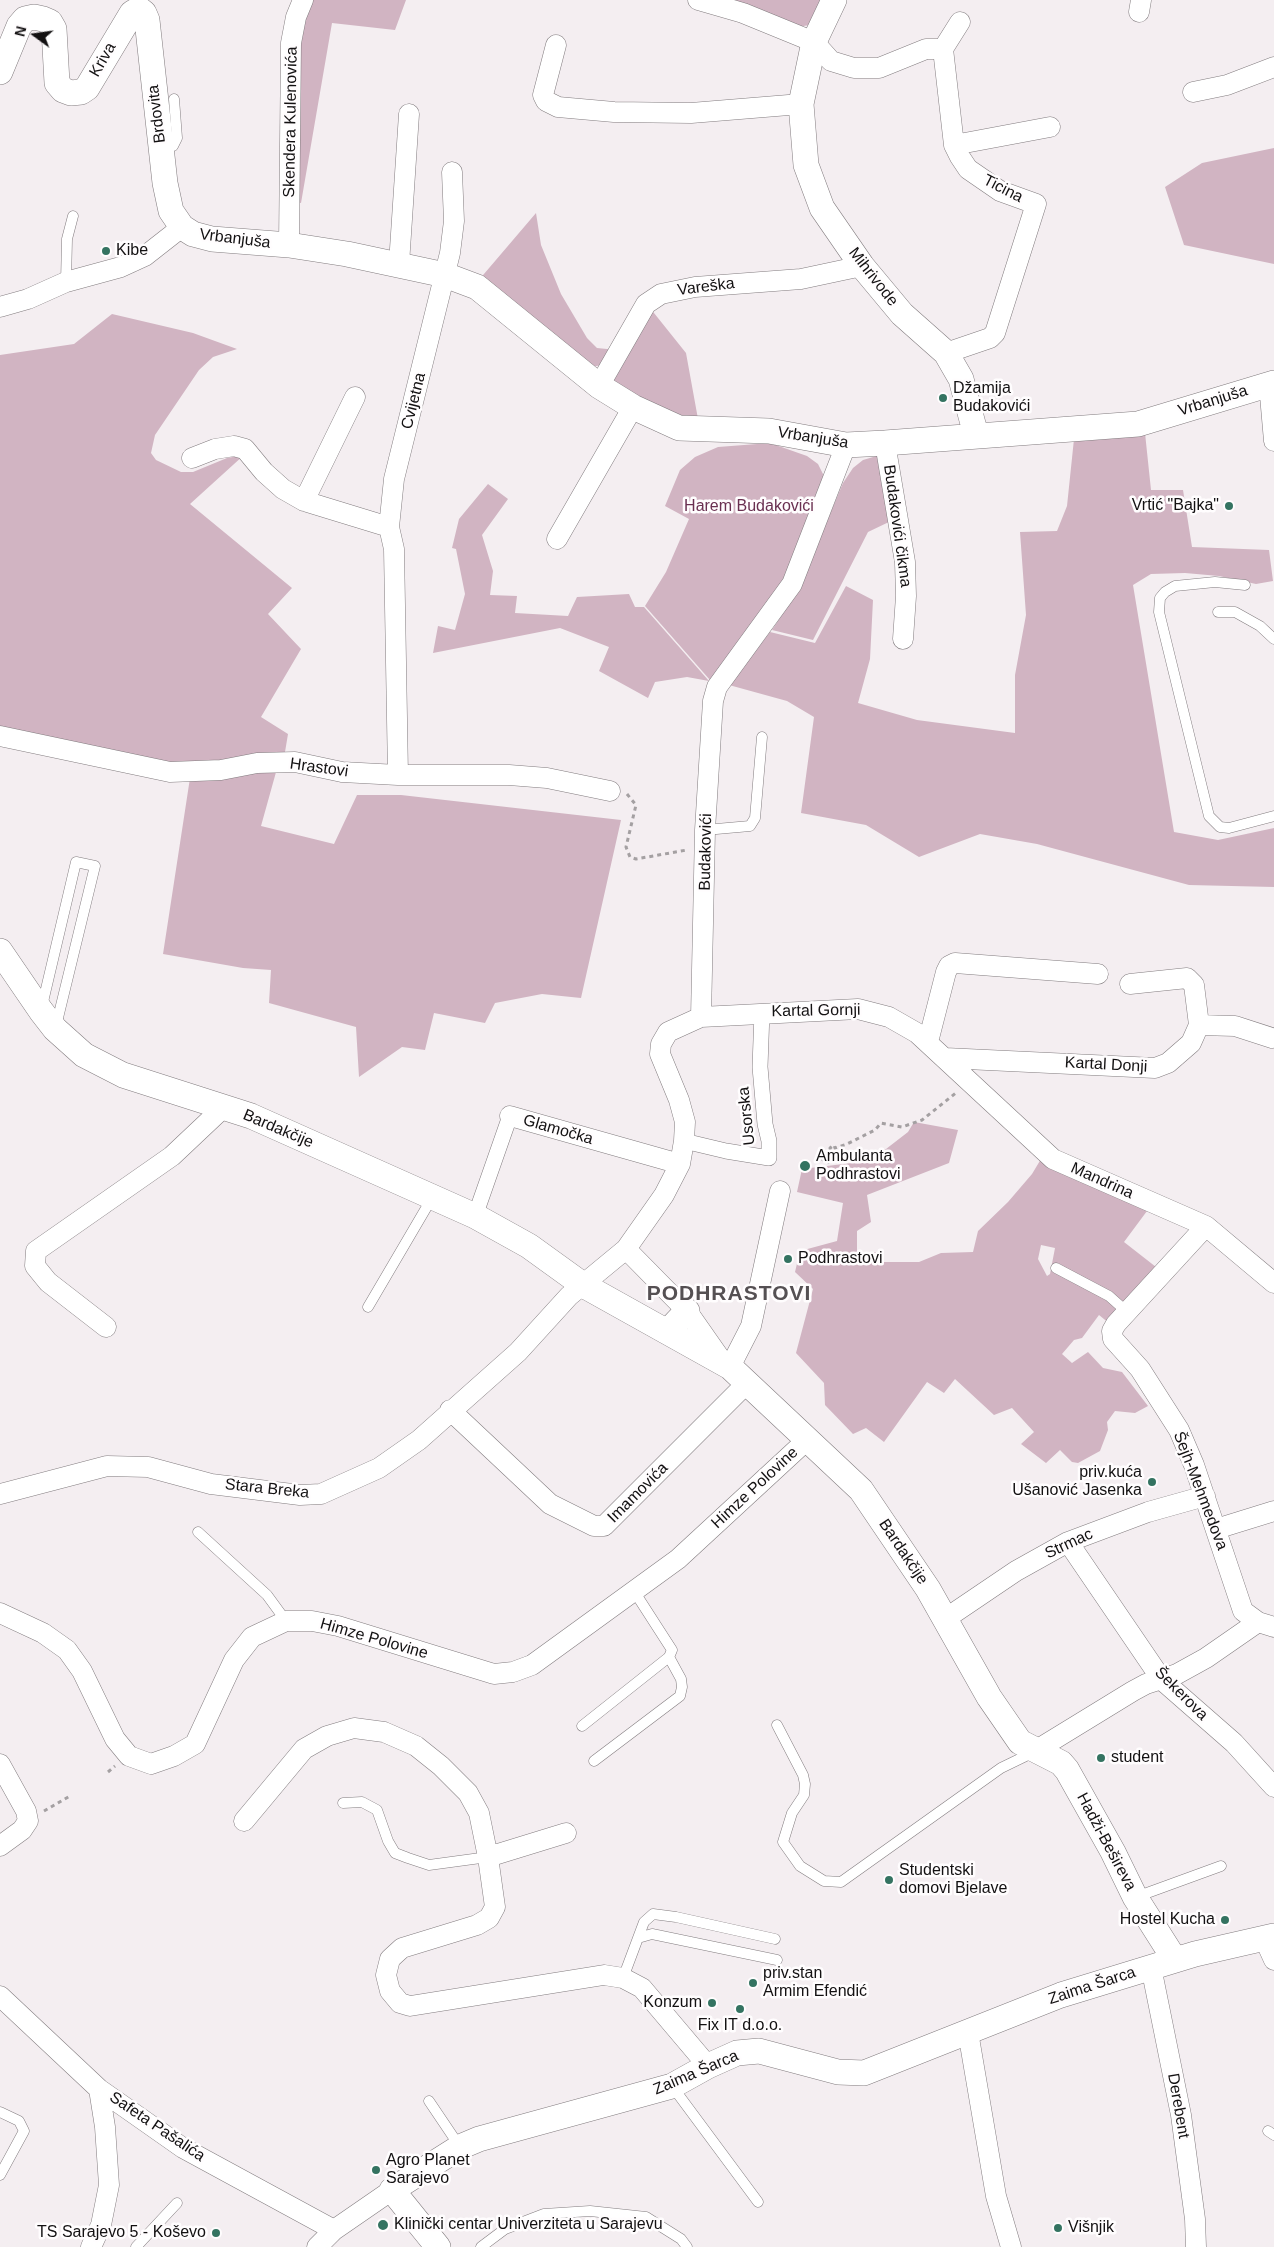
<!DOCTYPE html>
<meta charset="utf-8">
<style>
body{margin:0}
#map{position:relative;width:1274px;height:2247px;overflow:hidden;background:#f4eef1;font-family:Arial,sans-serif}
canvas{display:block}
.north{position:absolute;left:10px;top:10px;width:50px;height:50px;-webkit-text-stroke:4px #fffdfe;paint-order:stroke;rotate:284deg;font-size:14px;font-weight:700;line-height:20px;text-align:center;color:#131112}
.north::after{content:'';display:block;margin:auto;width:18px;height:22px;background:#131112;clip-path:polygon(50% 0,100% 100%,50% 72%,0 100%)}
</style>
<div id="map">
<canvas width="1274" height="2247"></canvas>
<div class="north">N</div>
</div>
<script>
const g = document.querySelector('canvas').getContext('2d');
g.lineJoin = 'round';
function fill(path, color) { g.fillStyle = color; g.fill(path, 'evenodd'); }
const toPath = rows => new Path2D(rows.map(r => 'M' + r).join(''));
function stroke(path, color, width, dash) { g.strokeStyle = color; g.lineWidth = width; g.lineCap = dash ? 'butt' : 'round'; g.setLineDash(dash || []); g.stroke(path); }
function label(font, color, halo, rows, align = 'center') {
  g.font = font + ' Arial,sans-serif'; g.lineWidth = 5; g.setLineDash([]); g.textBaseline = 'middle'; g.strokeStyle = halo; g.fillStyle = color; for (const [text, x, y, turn = 0] of rows) {
    g.save(); g.translate(x, y); g.rotate((+turn || 0) * Math.PI / 180); g.textAlign = isNaN(turn) ? turn : align; if (halo) g.strokeText(text, 0, 0); g.fillText(text, 0, 0); g.restore();
  }
}
const green = toPath([
 [307,0,406,0,395,30,332,23,301,203,295,202,297,46],
 [726,0,826,0,810,25,797,27],
 [1274,148,1274,264,1184,245,1165,187,1202,163],
 [536,213,541,245,561,294,587,338,597,348,617,350,602,365,591,367,478,281],
 [650,308,686,353,698,419,674,421,612,383],
 [112,314,193,333,237,349,213,357,199,370,155,435,151,453,156,460,181,472,193,472,227,458,244,455,190,504,292,588,268,614,301,649,261,717,288,734,285,752,226,764,172,764,0,726,0,355,74,344],
 [1145,433,1151,490,1183,490,1192,547,1269,550,1273,581,1256,584,1219,576,1185,573,1151,574,1133,585,1174,832,1218,840,1274,828,1274,887,1189,885,1037,844,980,834,919,857,866,825,801,813,814,717,787,701,729,685,770,632,815,643,846,586,873,600,870,659,858,703,917,720,1015,733,1015,675,1026,615,1020,532,1057,531,1067,506,1074,439],
 [770,443,807,456,818,464,824,476,785,582,710,680,645,606,666,572,689,519,665,506,680,470,695,457,718,447],
 [880,455,891,521,868,532,813,640,772,630,797,592,843,483,853,468,863,460],
 [488,484,508,499,482,535,493,571,490,595,517,596,515,613,568,616,577,597,629,594,635,607,644,607,709,681,687,677,655,682,648,698,599,671,609,647,560,628,433,653,438,626,455,630,465,594,456,549,452,548,459,519],
 [278,765,261,826,334,844,357,795,401,795,621,820,581,998,542,994,495,1003,485,1023,434,1013,425,1050,402,1047,359,1077,356,1027,269,1003,271,970,243,968,163,954,190,778],
 [914,1122,958,1130,949,1163,867,1195,871,1222,857,1231,857,1252,878,1252,879,1262,919,1262,941,1253,973,1252,978,1231,1008,1202,1032,1174,1041,1159,1147,1211,1124,1242,1156,1267,1110,1324,1099,1315,1082,1338,1074,1340,1062,1354,1072,1363,1088,1352,1103,1368,1122,1372,1148,1406,1135,1413,1115,1411,1107,1422,1108,1430,1100,1451,1078,1463,1072,1462,1060,1450,1046,1463,1021,1444,1034,1432,1012,1408,994,1415,955,1379,944,1393,927,1382,884,1442,866,1428,853,1434,825,1405,824,1383,796,1353,813,1289,795,1272,800,1251,837,1241,843,1203,797,1192,802,1169,860,1162,886,1149,908,1132],
 [1041,1245,1055,1248,1050,1274,1047,1276,1038,1259]
]);
const path = toPath([
 [627,794,636,805,626,847,630,857,636,859,687,850],
 [821,1158,827,1163,832,1160,830,1148,834,1145,835,1148,847,1144,875,1130,881,1123,902,1127,922,1120,957,1092],
 [108,1772,115,1766],
 [44,1811,70,1796]
]);
const service = toPath([
 [162,149,173,146,177,138,174,99],
 [66,282,67,239,73,216],
 [1245,585,1215,582,1175,586,1165,592,1160,598,1159,612,1209,816,1220,827,1229,828,1274,816],
 [1218,612,1235,612,1260,626,1274,639],
 [705,830,750,826,755,818,762,737],
 [42,1006,76,862,95,866,56,1026],
 [1056,1268,1109,1296,1127,1312],
 [368,1307,432,1198],
 [198,1532,267,1595,286,1621],
 [777,1725,803,1775,805,1784,804,1795,792,1813,783,1842,800,1866,824,1881,841,1882,1001,1768,1034,1752],
 [582,1726,669,1657,672,1650,634,1591],
 [594,1761,680,1696,682,1687,681,1679,669,1657],
 [343,1803,362,1802,377,1810,388,1841,395,1853,408,1858,429,1865,488,1857],
 [1136,1897,1221,1866],
 [638,1938,644,1922,653,1914,676,1917,775,1939],
 [623,1978,638,1938,652,1934,777,1960],
 [672,2086,758,2202],
 [429,2101,460,2147],
 [0,2112,19,2121,24,2131,0,2175],
 [1268,2131,1274,2135],
 [136,2247,177,2203],
 [481,2247,505,2229,544,2214,590,2211,646,2217,681,2239,687,2247]
]);
const pedestrian = toPath([
 [684,1141,726,1151,769,1158,769,1141,765,1124,760,1067,762,1012],
 [475,1216,510,1116]
]);
const minor = toPath([
 [698,0,743,13,814,42,831,61,854,68,879,68,926,49,943,49,960,22],
 [1139,12,1141,0],
 [556,45,543,95,546,101,558,107,614,112,691,113,801,104],
 [943,49,954,145,960,157,968,169,1000,191,1036,204,995,333,990,338,946,353],
 [1193,92,1227,85,1274,67],
 [954,145,1050,127],
 [289,245,291,43,296,17,303,0],
 [399,264,409,114],
 [0,307,28,299,66,282,121,267,145,256,182,227],
 [1269,384,1274,441],
 [599,386,646,304,661,294,695,287,801,279,862,266],
 [885,443,905,562,906,596,903,639],
 [192,458,215,449,234,446,245,449,264,472,283,489,304,501,389,527],
 [304,501,355,397],
 [557,539,633,407],
 [0,736,170,772,221,770,257,763,295,762,342,772,398,775,509,775,547,778,610,791],
 [398,775,394,549,389,527,394,479,450,253,454,221,452,172],
 [701,1017,858,1009,889,1017,917,1033,1053,1159,1206,1226,1274,1283],
 [1199,1025,1235,1026,1272,1038],
 [928,1042,946,972,949,966,955,963,1098,974],
 [945,1058,1155,1068,1168,1063,1191,1043,1199,1025,1194,985,1187,978,1130,984],
 [510,1116,680,1164],
 [1206,1226,1116,1324,1112,1331,1113,1339,1140,1369,1179,1430,1194,1465,1243,1611,1258,1622,1274,1627],
 [626,1249,687,1311,722,1361],
 [106,1327,48,1282,35,1266,36,1251,172,1156,225,1106],
 [730,1367,751,1326,780,1191],
 [450,1410,550,1504,594,1526,604,1526,747,1383],
 [0,1494,107,1466,148,1467,211,1484,300,1495,321,1494,379,1468,419,1440,518,1352,569,1296,626,1249,664,1195,680,1164,684,1141,685,1122,679,1100,660,1054,661,1044,668,1032,701,1017,705,830,713,701,717,687,792,584,846,445],
 [1216,1529,1274,1511],
 [1068,1542,1162,1680,1234,1743,1274,1787],
 [0,1613,43,1633,67,1650,82,1671,115,1739,129,1756,151,1764,174,1756,195,1744,234,1660,252,1637,286,1621,312,1621,338,1626,494,1674,513,1672,532,1665,678,1559,808,1439],
 [945,1619,1016,1571,1068,1542,1148,1512,1205,1496],
 [1035,1751,1133,1691,1146,1684,1177,1674,1206,1658,1258,1622],
 [0,1764,26,1811,28,1821,22,1830,0,1846],
 [244,1821,304,1749,327,1736,354,1728,384,1732,416,1746,441,1766,468,1793,479,1813,488,1857],
 [566,1833,488,1857,495,1907,489,1918,477,1925,402,1948,390,1959,386,1975,390,1991,400,2003,410,2006,604,1975,623,1978,642,1988,708,2066],
 [1264,1938,1274,1960],
 [1151,1967,1181,2115,1195,2219,1196,2247],
 [0,1996,99,2089,183,2148,334,2230],
 [968,2032,996,2196,1011,2247],
 [91,2247,101,2225,109,2185,105,2127,99,2089],
 [317,2247,334,2230,392,2190]
]);
const tertiary = toPath([
 [834,0,814,42,801,104,806,165,822,208,862,266,902,314,946,353,961,379,976,435],
 [0,72,19,26,25,19,34,17,43,19,50,22,54,29,57,83,63,90,71,93,81,92,87,88,132,13,139,9,144,13,147,20,165,183,171,211,182,227,193,234,212,239,289,245,347,254,445,275,477,287,599,386,633,407,679,428,769,431,846,445,885,443,1138,424,1274,383],
 [0,951,41,1011,55,1029,84,1055,123,1075,251,1116,475,1216,529,1246,583,1285,730,1367,861,1490,928,1589,989,1697,1020,1742,1061,1763,1067,1770,1113,1852,1135,1897,1175,1960],
 [668,1331,687,1311],
 [438,2247,392,2190,460,2147,479,2139,672,2086,708,2066,737,2053,759,2051,838,2072,864,2073,1061,1995,1195,1954,1274,1936]
]);
const markers = [
 [106,251,5,"#347361"],
 [943,398,5,"#347361"],
 [1229,506,5,"#347361"],
 [805,1166,6,"#347361"],
 [788,1259,5,"#347361"],
 [1152,1482,5,"#347361"],
 [1101,1758,5,"#347361"],
 [889,1880,5,"#347361"],
 [1225,1920,5,"#347361"],
 [753,1983,5,"#347361"],
 [712,2003,5,"#347361"],
 [740,2009,5,"#347361"],
 [376,2170,5,"#347361"],
 [383,2225,6,"#347361"],
 [1058,2228,5,"#347361"],
 [216,2233,5,"#347361"]
];
const streetNames = [
 ["Kriva",103,60,-60],
 ["Brdovita",157,114,-97],
 ["Skendera Kulenovića",291,122,-89],
 ["Ticina",1003,189,27],
 ["Vrbanjuša",235,239,7],
 ["Mihrivode",873,277,52],
 ["Vareška",706,287,-7],
 ["Cvijetna",414,401,-76],
 ["Vrbanjuša",1213,401,-17],
 ["Vrbanjuša",813,438,9],
 ["Budakovići čikma",897,526,82],
 ["Hrastovi",319,768,8],
 ["Budakovići",706,852,-89],
 ["Kartal Gornji",816,1011,-1],
 ["Kartal Donji",1106,1065,3],
 ["Usorska",747,1116,-96],
 ["Bardakčije",278,1129,23],
 ["Glamočka",558,1130,16],
 ["Mandrina",1102,1181,24],
 ["Himze Polovine",755,1488,-43],
 ["Stara Breka",267,1489,6],
 ["Šejh-Mehmedova",1200,1491,69],
 ["Imamovića",638,1493,-45],
 ["Strmac",1069,1544,-25],
 ["Bardakčije",903,1552,56],
 ["Himze Polovine",374,1639,16],
 ["Šekerova",1181,1694,45],
 ["Hadži-Bešireva",1106,1842,62],
 ["Zaima Šarca",1092,1986,-18],
 ["Zaima Šarca",696,2073,-23],
 ["Derebent",1178,2106,80],
 ["Safeta Pašalića",157,2127,34]
];
const poiNames = [
 ["Kibe",116,251],
 ["Džamija",953,389],
 ["Budakovići",953,407],
 ["Vrtić \"Bajka\"",1219,506,"right"],
 ["Ambulanta",816,1157],
 ["Podhrastovi",816,1175],
 ["Podhrastovi",798,1259],
 ["priv.kuća",1142,1473,"right"],
 ["Ušanović Jasenka",1142,1491,"right"],
 ["student",1111,1758],
 ["Studentski",899,1871],
 ["domovi Bjelave",899,1889],
 ["Hostel Kucha",1215,1920,"right"],
 ["priv.stan",763,1974],
 ["Armim Efendić",763,1992],
 ["Konzum",702,2003,"right"],
 ["Fix IT d.o.o.",740,2026,"center"],
 ["Agro Planet",386,2161],
 ["Sarajevo",386,2179],
 ["Klinički centar Univerziteta u Sarajevu",394,2225],
 ["Višnjik",1068,2228],
 ["TS Sarajevo 5 - Koševo",206,2233,"right"]
];
const parkNames = [
 ["Harem Budakovići",749,507]
];
const districtNames = [
 ["PODHRASTOVI",729,1294]
];
fill(green, '#d1b4c2');
stroke(service, '#827c7f', 11);
stroke(pedestrian, '#827c7f', 16);
stroke(minor, '#827c7f', 21);
stroke(tertiary, '#827c7f', 26);
stroke(path, '#a4a0a2', 3, [4, 4]);
stroke(service, '#fff', 10);
stroke(pedestrian, '#fff', 15);
stroke(minor, '#fff', 20);
stroke(tertiary, '#fff', 25);
for (const [x, y, r, color] of markers) { const dot = new Path2D(); dot.arc(x, y, r, 0, 2 * Math.PI); g.fillStyle = color; g.fill(dot); stroke(dot, '#fffdfe', 2); }
label('16px', '#131112', '#fffdfe', streetNames);
label('16px', '#131112', '#fffdfe', poiNames, 'left');
label('16px', '#6a3051', '#fffdfe', parkNames);
g.letterSpacing = '1px';
label('bold 21px', '#555053', '#fffdfe', districtNames);
g.letterSpacing = '0px';
</script>
